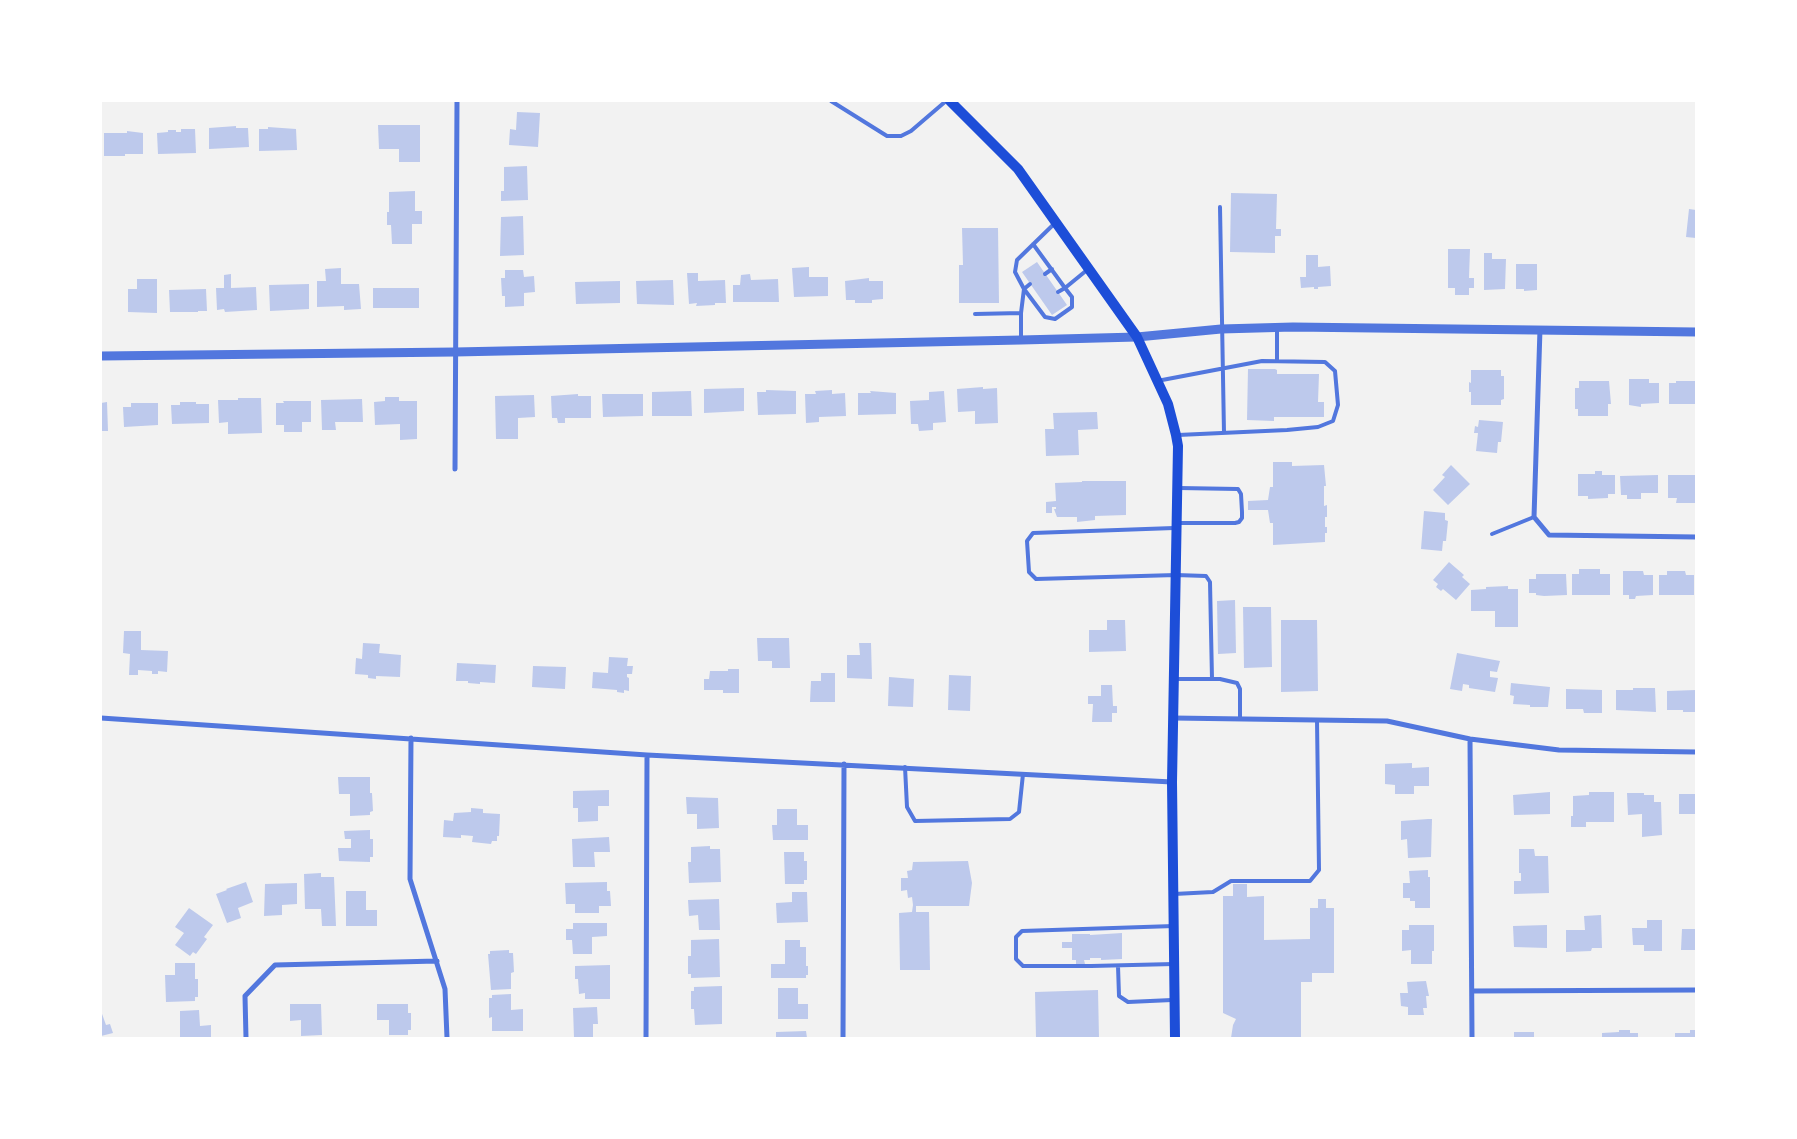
<!DOCTYPE html>
<style>
body{margin:0}
#map{position:relative;width:1797px;height:1139px;overflow:hidden;background:#f2f2f2;font-family:"Open Sans",sans-serif}
canvas{display:block}
.frame{position:absolute;inset:0;border:102px solid #fff;pointer-events:none}
</style>
<div id="map">
<canvas width="1797" height="1139"></canvas>
<div class="frame"></div>
</div>
<script>
const g = document.querySelector('canvas').getContext('2d');
g.lineJoin = 'round';
function fill(path, color) { g.fillStyle = color; g.fill(path, 'evenodd'); }
const toPath = rows => new Path2D(rows.map(r => 'M' + r).join(''));
function stroke(path, color, width, dash) { g.strokeStyle = color; g.lineWidth = width; g.lineCap = dash ? 'butt' : 'round'; g.setLineDash(dash || []); g.stroke(path); }
const building = toPath([
 [517,112,540,113,538,147,509,145,510,129,516,130],
 [378,125,420,125,420,162,399,162,399,149,379,149],
 [236,126,236,128,248,128,249,147,209,149,209,128],
 [268,127,296,129,297,150,259,151,259,129,268,129],
 [181,129,195,129,196,153,158,154,157,133,168,132,168,130,176,130,176,132,181,132],
 [127,131,143,133,143,154,125,154,125,156,104,156,104,133,127,133],
 [527,166,528,200,501,201,501,191,504,191,504,167],
 [415,191,415,211,422,211,422,224,412,224,412,244,392,244,391,225,387,225,387,212,389,212,389,192],
 [1231,193,1277,194,1276,229,1281,229,1281,236,1275,236,1275,253,1230,252],
 [1689,209,1696,210,1696,238,1686,237],
 [523,216,524,255,500,256,501,217],
 [962,228,998,228,999,303,959,303,959,265,963,265],
 [1448,249,1470,249,1469,278,1474,278,1474,288,1469,288,1469,295,1455,295,1455,288,1448,288],
 [1484,253,1492,253,1492,259,1506,259,1505,289,1484,290],
 [1306,255,1318,255,1318,267,1330,266,1331,286,1318,287,1318,289,1314,289,1314,287,1301,288,1300,277,1306,277],
 [1037,262,1067,305,1052,315,1022,272],
 [1516,264,1537,264,1537,290,1524,291,1524,289,1516,289],
 [809,267,809,277,828,277,828,296,794,297,792,268],
 [341,268,341,284,359,284,361,309,344,310,344,306,317,307,317,281,326,281,325,269],
 [505,270,523,270,524,277,534,276,535,292,524,293,524,306,505,307,505,296,502,296,501,278,505,278],
 [687,273,698,273,698,281,725,280,726,303,715,303,715,305,696,306,697,303,689,304],
 [231,274,231,288,256,287,257,310,225,312,224,309,217,310,216,288,224,288,224,275],
 [750,274,751,280,778,279,779,302,733,302,733,285,740,285,741,275],
 [869,278,869,281,883,281,883,299,872,300,872,303,855,303,855,300,846,300,845,281],
 [137,279,157,279,157,313,128,312,128,289,137,289],
 [673,280,674,305,637,304,636,281],
 [620,281,620,303,576,304,575,282],
 [309,284,309,309,270,311,269,285],
 [373,288,419,288,419,308,373,308],
 [206,289,207,311,198,311,198,312,170,312,169,290],
 [1248,369,1275,369,1277,370,1277,374,1319,374,1318,402,1324,402,1324,417,1274,417,1274,421,1247,420],
 [1471,370,1501,370,1501,376,1504,376,1504,399,1501,400,1501,405,1471,405,1471,392,1469,392,1469,382,1471,383],
 [1629,379,1649,379,1649,383,1659,383,1659,403,1641,404,1641,407,1629,405],
 [1579,381,1609,381,1611,404,1608,404,1608,416,1578,416,1578,409,1575,409,1575,388,1579,388],
 [1676,381,1696,381,1696,404,1669,404,1669,383,1676,383],
 [983,387,983,389,997,388,998,423,975,424,975,411,958,412,957,389],
 [744,388,744,411,704,413,704,389],
 [766,390,796,391,796,414,758,415,757,392,766,392],
 [832,390,832,394,845,393,846,416,819,417,819,422,806,423,805,394,816,394,815,391],
 [691,391,692,416,652,416,652,392],
 [870,391,896,393,896,414,858,415,858,393,871,393],
 [944,391,946,422,933,423,933,430,919,431,918,424,911,424,910,401,929,400,929,392],
 [578,394,578,396,591,396,591,418,565,418,565,423,558,423,557,418,552,418,551,396],
 [602,394,643,394,643,416,603,417],
 [534,395,535,417,518,418,518,439,496,439,495,396],
 [385,397,399,397,399,401,417,401,417,439,400,440,400,424,375,425,374,402,385,401],
 [238,398,261,398,262,433,228,434,228,422,219,423,218,400,238,400],
 [362,399,363,422,335,422,336,430,322,430,321,400],
 [283,401,311,401,311,422,302,422,302,432,284,432,284,425,276,425,276,403,284,403],
 [107,402,108,431,101,431,101,403],
 [180,402,196,402,196,404,209,404,209,423,172,424,171,405,180,405],
 [131,403,158,403,158,425,124,427,123,407,131,407],
 [1097,412,1098,429,1078,430,1079,455,1046,456,1045,429,1054,429,1053,413],
 [1479,420,1503,422,1501,442,1498,442,1497,453,1476,451,1478,433,1474,433,1475,426,1478,427],
 [1273,462,1292,462,1292,466,1324,465,1326,486,1324,486,1324,506,1327,505,1327,517,1325,517,1325,527,1327,527,1327,533,1325,533,1325,542,1273,545,1273,523,1270,523,1268,510,1248,510,1248,501,1268,500,1270,487,1273,487],
 [1451,465,1470,484,1448,505,1433,490,1445,477,1442,475],
 [1595,471,1602,471,1602,475,1615,475,1615,494,1608,494,1608,498,1588,499,1588,496,1578,496,1578,474,1595,474],
 [1658,475,1658,493,1641,493,1641,499,1627,499,1627,495,1621,495,1620,476],
 [1668,475,1696,475,1695,503,1676,503,1677,498,1668,498],
 [1082,481,1126,481,1126,515,1095,516,1095,520,1077,522,1077,517,1057,517,1054,509,1056,509,1056,507,1052,507,1052,513,1046,513,1046,502,1056,501,1055,483,1082,482],
 [1424,511,1445,513,1445,520,1448,521,1446,541,1443,541,1442,551,1421,549],
 [1449,562,1464,575,1462,577,1470,584,1456,600,1443,589,1441,591,1436,587,1438,584,1433,580],
 [1579,569,1600,569,1600,574,1610,574,1610,595,1572,595,1572,574,1579,574],
 [1623,571,1643,571,1644,575,1653,575,1653,595,1636,596,1635,599,1629,599,1629,595,1623,595],
 [1667,571,1685,571,1686,575,1694,575,1694,595,1659,595,1659,575,1667,575],
 [1536,574,1566,574,1567,595,1544,596,1536,595,1536,593,1529,593,1529,579,1536,579],
 [1508,586,1508,589,1518,589,1518,627,1495,627,1495,611,1471,611,1471,590,1486,589,1486,587],
 [1235,600,1236,653,1218,654,1217,601],
 [1243,607,1271,607,1272,667,1244,668],
 [1107,620,1125,620,1126,651,1089,652,1089,630,1107,630],
 [1281,620,1317,620,1318,691,1281,692],
 [124,631,141,631,141,650,168,651,167,672,158,671,158,674,152,674,152,671,138,670,138,675,129,675,130,654,123,653],
 [757,638,789,638,790,668,772,668,772,661,758,661],
 [363,643,380,644,379,653,401,655,400,677,376,676,376,679,368,678,368,675,355,674,356,658,362,659],
 [859,643,871,643,872,679,847,678,847,655,860,655],
 [1457,653,1500,661,1497,672,1490,671,1490,677,1498,678,1495,692,1469,688,1469,685,1463,684,1462,691,1450,689],
 [609,657,628,658,627,666,633,666,632,674,627,674,627,677,629,678,629,691,624,690,624,693,617,692,617,690,592,688,593,672,608,673],
 [457,663,496,665,495,683,480,682,480,684,468,683,468,681,456,681],
 [533,666,566,667,565,689,532,687],
 [728,669,739,669,739,693,723,693,723,690,704,690,704,679,709,679,710,671,728,671],
 [821,673,835,673,835,702,810,702,811,681,821,681],
 [949,675,971,676,970,711,948,710],
 [889,677,914,679,913,707,888,706],
 [1511,683,1550,687,1548,707,1530,707,1530,705,1513,704,1514,696,1510,695],
 [1101,685,1112,685,1113,706,1117,706,1117,713,1112,713,1112,722,1092,722,1093,704,1088,704,1088,696,1101,696],
 [1633,688,1655,688,1656,712,1616,710,1616,690,1633,690],
 [1566,689,1602,690,1602,713,1584,713,1583,709,1566,709],
 [1696,690,1696,712,1683,712,1683,710,1667,710,1667,691],
 [1412,763,1412,768,1429,767,1429,786,1414,786,1414,794,1395,794,1395,785,1385,784,1385,764],
 [338,777,370,777,370,793,372,793,373,811,370,812,370,815,350,816,350,794,339,794],
 [609,790,609,806,598,806,598,821,578,822,578,808,573,808,573,791],
 [1550,792,1550,814,1514,815,1513,795],
 [1589,792,1614,792,1614,822,1586,822,1586,827,1571,827,1571,816,1573,816,1573,796,1589,795],
 [1627,793,1644,793,1644,795,1654,795,1654,802,1661,802,1662,835,1642,837,1642,814,1628,815],
 [1679,794,1696,794,1696,814,1679,814],
 [686,797,718,798,719,828,697,829,697,814,687,814],
 [471,808,483,809,483,813,500,814,499,836,497,836,497,841,492,841,491,844,472,842,473,836,461,835,461,838,443,837,444,820,453,821,454,813,471,812],
 [777,809,797,809,797,825,808,825,808,840,773,840,772,825,777,825],
 [1428,819,1432,819,1431,857,1408,858,1407,839,1401,840,1401,821],
 [370,830,370,839,373,839,373,857,370,857,370,862,339,861,338,848,351,848,351,839,345,839,344,831],
 [609,837,610,852,594,852,595,867,573,867,572,839],
 [710,846,710,849,720,849,721,882,689,883,688,862,691,862,691,847],
 [1519,849,1534,849,1535,856,1548,856,1549,893,1514,894,1514,881,1521,881,1521,873,1519,873],
 [784,852,804,852,804,861,807,861,807,880,804,880,804,884,785,884],
 [968,861,972,883,969,906,916,906,916,912,929,912,930,970,900,970,899,913,912,912,913,905,912,897,908,898,907,890,901,891,901,878,908,878,907,871,912,870,913,862],
 [1428,870,1428,877,1430,877,1430,908,1415,908,1415,901,1410,901,1410,898,1403,898,1403,883,1410,883,1409,871],
 [321,873,321,877,334,877,336,926,322,926,321,909,305,909,304,874],
 [246,882,253,902,238,908,241,918,227,923,216,894,227,890,226,889],
 [607,882,607,891,610,891,611,906,599,906,599,913,575,913,575,904,566,904,565,883],
 [297,883,297,904,282,905,282,915,264,916,265,884],
 [1233,884,1247,884,1247,897,1264,896,1264,940,1310,939,1310,908,1318,908,1318,899,1326,899,1326,908,1334,908,1334,973,1312,973,1312,982,1301,982,1301,1038,1231,1038,1233,1025,1236,1019,1223,1013,1223,896,1233,896],
 [346,891,366,891,366,910,377,910,377,926,346,926],
 [792,892,807,892,808,922,777,923,776,903,792,902],
 [719,899,720,930,699,930,698,915,689,916,688,900],
 [189,908,213,925,204,937,207,939,196,954,193,952,190,956,175,945,184,933,175,927],
 [1601,915,1602,948,1592,948,1591,951,1566,952,1566,930,1585,930,1584,916],
 [1647,920,1662,920,1662,951,1644,951,1644,945,1633,945,1632,928,1647,928],
 [573,923,607,923,607,936,592,937,592,954,573,954,572,940,566,940,566,929,573,929],
 [1409,925,1434,925,1434,951,1432,951,1432,964,1411,964,1411,950,1402,951,1402,930,1409,930],
 [1547,925,1547,948,1514,947,1513,926],
 [1682,929,1696,929,1696,950,1681,950],
 [1122,933,1122,959,1101,960,1101,958,1090,958,1090,960,1084,960,1085,964,1076,964,1076,960,1072,960,1072,948,1062,948,1062,942,1072,942,1072,934,1090,934,1090,935],
 [719,939,720,977,691,978,691,974,688,974,688,956,691,956,691,940],
 [785,940,800,940,800,947,806,947,806,966,808,966,808,975,806,975,806,978,771,978,771,964,785,964],
 [509,950,509,953,513,953,514,972,511,973,511,989,491,990,488,954,490,954,490,951],
 [175,963,195,963,195,979,198,979,198,997,195,997,195,1001,166,1002,165,975,175,975],
 [610,965,610,999,585,999,585,993,579,994,578,979,575,979,575,966],
 [1426,981,1429,996,1426,996,1427,1008,1423,1008,1424,1015,1408,1015,1408,1007,1401,1006,1400,993,1408,993,1407,982],
 [722,986,722,1024,695,1025,694,1009,691,1009,691,991,694,991,694,987],
 [778,988,798,988,798,1004,808,1004,808,1019,778,1019],
 [1098,990,1099,1038,1036,1038,1035,992],
 [511,994,511,1010,523,1009,523,1031,492,1031,492,1017,489,1018,489,998,492,998,492,995],
 [290,1004,321,1004,322,1035,301,1036,301,1020,290,1021],
 [377,1004,408,1004,408,1013,411,1013,411,1030,408,1030,408,1035,389,1035,389,1020,377,1020],
 [597,1007,598,1024,593,1024,593,1038,574,1038,573,1008],
 [199,1010,200,1026,211,1025,211,1038,180,1038,180,1011],
 [101,1011,106,1025,110,1024,113,1033,101,1036],
 [1619,1030,1630,1030,1630,1033,1638,1033,1638,1038,1602,1038,1602,1033,1619,1032],
 [1690,1030,1696,1030,1696,1038,1675,1038,1675,1033,1690,1033],
 [806,1031,807,1038,776,1038,776,1032],
 [1514,1032,1534,1032,1534,1038,1514,1038]
]);
const service = toPath([
 [831,101,887,136,901,136,911,131,946,101],
 [1220,207,1224,433],
 [1054,224,1017,260,1015,272,1024,289,1045,317,1055,319,1072,307,1072,297,1065,288,1058,292],
 [1033,244,1065,288,1087,270],
 [1045,274,1052,269],
 [975,314,1021,313],
 [1277,327,1277,361],
 [1021,340,1021,313,1024,289,1030,284],
 [1157,381,1262,361,1325,362,1335,371,1338,405,1333,421,1318,427,1287,430,1178,435],
 [1177,523,1235,523,1239,522,1242,518,1242,512,1241,494,1238,489,1179,488],
 [1174,528,1033,533,1027,541,1029,572,1036,579,1176,575,1206,576,1210,582,1212,679],
 [1492,534,1534,517],
 [1175,679,1220,679,1237,683,1240,689,1240,719],
 [905,767,907,807,915,821,1010,819,1019,812,1023,774],
 [1174,894,1213,892,1231,881,1310,881,1319,870,1317,720],
 [1174,926,1022,931,1016,937,1016,959,1023,966,1091,966,1174,964],
 [1118,966,1119,996,1128,1002,1172,1000]
]);
const minor = toPath([
 [1540,329,1534,517,1549,535,1696,537],
 [455,469,457,101],
 [101,718,647,755,1172,782],
 [1173,718,1387,721,1470,739,1559,750,1696,752],
 [411,738,410,879,445,989,447,1038],
 [1470,739,1472,1038],
 [1472,991,1696,990],
 [246,1038,245,996,275,965,437,961],
 [646,1038,647,755],
 [843,1038,844,764]
]);
const tertiary = toPath([
 [101,356,455,352,1021,340,1137,337,1221,329,1293,327,1696,332]
]);
const secondary = toPath([
 [950,101,1018,169,1137,337,1168,404,1176,435,1178,446,1172,782,1175,1038]
]);
fill(building, '#bdc9ec');
stroke(service, '#5277de', 4);
stroke(minor, '#5277de', 5);
stroke(tertiary, '#5277de', 9);
stroke(secondary, '#1d4ed8', 10);
</script>
